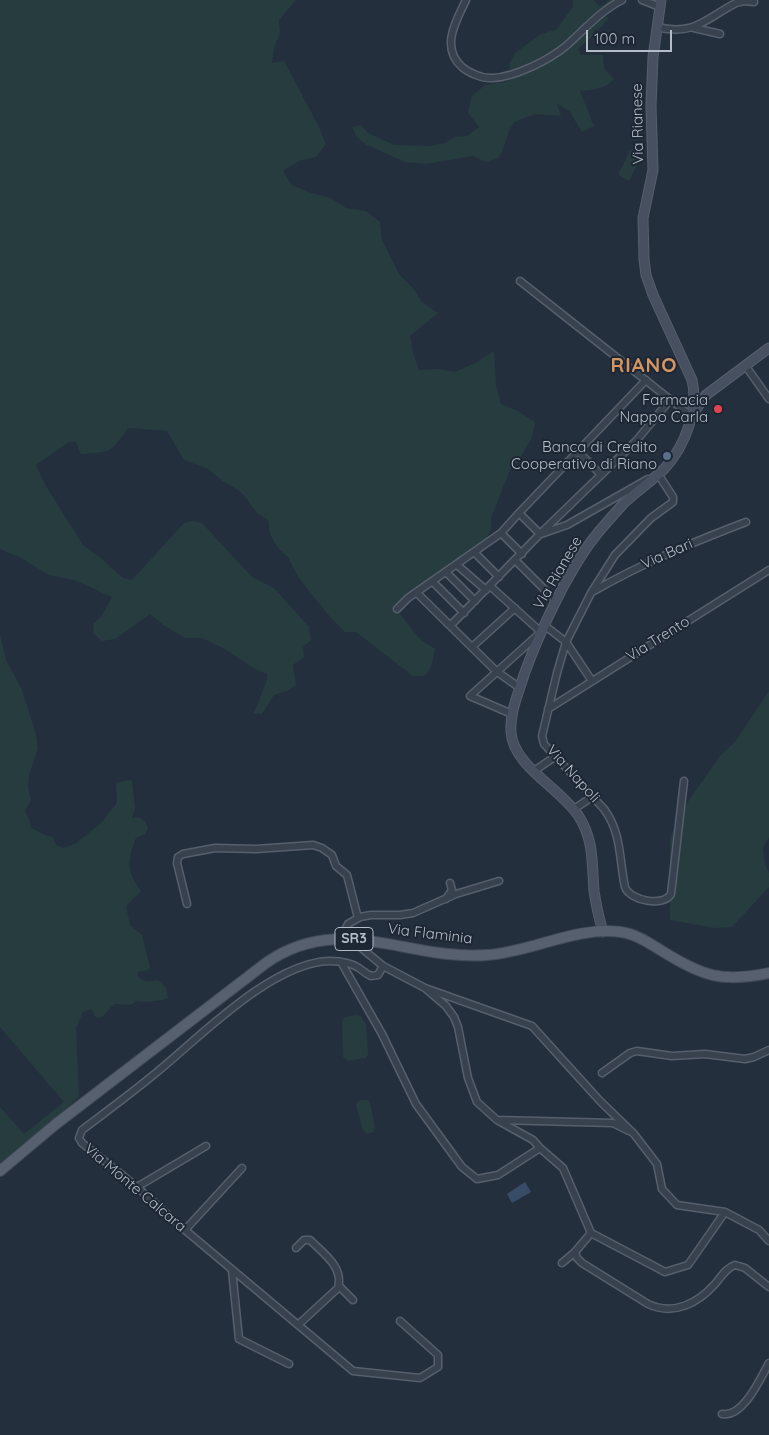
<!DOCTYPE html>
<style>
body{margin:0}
#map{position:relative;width:769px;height:1435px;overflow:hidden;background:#242f3e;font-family:Quicksand,sans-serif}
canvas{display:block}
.scale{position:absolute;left:586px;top:30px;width:86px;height:22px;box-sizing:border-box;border:2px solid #b4bcc9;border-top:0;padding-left:6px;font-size:15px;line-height:18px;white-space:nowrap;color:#b4bcc9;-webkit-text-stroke:4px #1d2633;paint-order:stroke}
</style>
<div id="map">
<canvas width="769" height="1435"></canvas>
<div class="scale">100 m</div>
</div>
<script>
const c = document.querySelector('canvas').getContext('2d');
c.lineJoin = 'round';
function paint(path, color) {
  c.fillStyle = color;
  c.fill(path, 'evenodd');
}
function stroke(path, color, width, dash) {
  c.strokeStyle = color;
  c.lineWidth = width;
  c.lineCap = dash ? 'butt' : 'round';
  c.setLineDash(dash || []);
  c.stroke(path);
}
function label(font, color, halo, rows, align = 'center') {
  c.font = font + ' Quicksand,sans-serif';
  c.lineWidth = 4;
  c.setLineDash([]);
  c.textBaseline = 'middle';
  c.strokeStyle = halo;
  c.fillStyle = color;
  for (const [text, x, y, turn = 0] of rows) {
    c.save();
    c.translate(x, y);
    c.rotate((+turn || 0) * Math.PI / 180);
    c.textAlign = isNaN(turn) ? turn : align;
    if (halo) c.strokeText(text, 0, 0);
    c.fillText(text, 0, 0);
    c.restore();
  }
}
const green = new Path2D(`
 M0 0H296L279 20 280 33 274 48 272 63 284 61 318 125 326 144 316 157 299 161 283 171 292 185 311 193 331 198 346 208 366 211 380 222 382 240 399 274 412 287 422 302 438 313 410 336 413 353 419 370 437 369 455 372 477 362 494 351 496 386 501 404 518 411 535 422 532 437 522 455 510 470 491 518V529L486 540 396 609 420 639 435 649 431 667 425 676H413L356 632H345L330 617 298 577 288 557 278 548 270 534 268 520 258 514 241 492 223 481 208 469 184 460 167 431 128 428C110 453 112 452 81 454L76 442H69L36 465 46 486 83 545 102 559 123 578 132 580 184 523 194 521 202 523 252 577 274 588 309 627 311 640 303 647 304 657 293 665 296 685 287 691 274 695 262 714 254 713 267 680V674L255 669 223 648 202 638H185L163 625 150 614 115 639 102 641 93 633 94 623 101 617 112 597 75 580 49 575 21 558 0 549Z
 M573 0H593L599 6 604 5 609 0H616L594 16 561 46 515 70 510 69 509 64 515 53 541 34 556 30 573 7Z
 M604 16 609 18 594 35 578 49 581 55H603L604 68 614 79C606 89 592 90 580 91L594 126 582 132 570 112 557 103 561 116 535 114 514 122 509 131 502 152 498 158 486 162 473 156 426 164 405 162 365 144 356 136 352 127 361 125 368 133 394 145 430 146 445 143 455 137 467 136 479 127 468 113 472 96 485 85 506 82 565 52Z
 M630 150 642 156 629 181 618 175Z
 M0 634 6 660 22 690 36 734 38 748 29 775 28 786 31 800 25 811 30 822 31 828 45 835 52 837 56 845 63 848 75 844 101 823 117 803 116 783 129 780 132 781 135 808 132 818C141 817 145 818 148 828L145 834 136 838C127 862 126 870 141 891L126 906 130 925 142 935 150 967 148 970 138 972V976C143 983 150 982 158 980L166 988 168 998 163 1000 146 1002 137 1001 131 1005 114 1004 102 1017 96 1018 91 1009 83 1012 76 1028 79 1096 65 1110 0 1163V1107L24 1134 64 1102 0 1027Z
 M769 691V837L763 848 765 865 769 873V887L732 927 714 928 670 920V838L689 800 720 756 735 742Z
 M356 1015 361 1016 366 1024 368 1054 366 1058 348 1061 343 1057 342 1022 345 1017Z
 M360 1100H368L370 1103 375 1127 373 1132 367 1134 363 1130 356 1105 357 1102Z`);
const water = new Path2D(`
 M525 1182 531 1192 512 1203 507 1194Z`);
const street = new Path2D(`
 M466 0C456 21 440 47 462 67 469 73 483 79 493 78 515 77 549 60 566 46 584 30 600 11 622 0
 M642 0 660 7
 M657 27C695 36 705 19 736 3L744 1 754 2
 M694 28 720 34
 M520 281 691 416
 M745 365 769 399
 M578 451 601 475
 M658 474 673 497V502L651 518 615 555 591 593 566 642 557 673 542 736 544 744 604 809C622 833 619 860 625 887 630 901 664 907 671 894L684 781
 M519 513 646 380
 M541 534 567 525 648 479
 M474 552 499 577
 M522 554 501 533 519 513 540 534
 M516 561 556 601
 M457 565 486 590
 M446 572 475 601
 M433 582 464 613
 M490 586 541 632 470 696 512 714
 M592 592C643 563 691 543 746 522
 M417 593 496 671 520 688
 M397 609 408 598 501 533
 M451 625 540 534 636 441 670 400
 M544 625 566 642 592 681
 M472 647 515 608
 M548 709 769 570
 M534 771 556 756
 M574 809 592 797
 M446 899 452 890 450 883
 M187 904 177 863 178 857 183 854 215 848 256 849 313 845 322 848 332 855 336 866 347 875 358 918
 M341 938 348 924 360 917 371 915H400L413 913 456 894 499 881
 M352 940 383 966 378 975 371 976C366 974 363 971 359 968 350 962 339 961 330 961 272 962 200 1037 157 1072 133 1092 107 1111 82 1130L79 1138 82 1143 137 1187 185 1230 353 1371 420 1378 438 1367V1355L400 1321
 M341 962 382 1034 416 1104 462 1167 477 1179 498 1175 540 1148
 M383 966 425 988 446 1006 454 1017 458 1027 468 1078 477 1102 497 1120 533 1140 540 1148 563 1168 591 1233 575 1252 562 1263
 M425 988 532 1026 600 1101 634 1134 657 1164 662 1189 677 1205 725 1212 759 1230 769 1241
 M602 1073 630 1053 637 1051 672 1056 705 1054 745 1059 754 1057 769 1050
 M498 1120 613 1123 629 1131
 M137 1187 206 1146
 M185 1230 242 1168
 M591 1233 665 1272 688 1265 725 1212
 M296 1248 304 1240H310C323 1253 344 1267 338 1288L298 1325
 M575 1252 577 1258 582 1263 648 1304C674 1316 698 1303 715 1284 721 1277 726 1268 735 1265L745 1268 769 1287
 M232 1270 239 1339 289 1364
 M339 1286 353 1300
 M722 1414C743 1418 760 1379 769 1363`);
const secondary = new Path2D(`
 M694 412 706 395 769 348
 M603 932C599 918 596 905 594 891 592 864 594 839 578 815 560 788 513 766 511 732 510 716 515 702 520 687 531 652 546 620 563 587 572 571 581 554 593 539 603 526 614 514 625 502 638 490 653 480 665 468 685 446 699 409 692 380L653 295 646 275 644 259 643 218 653 170 651 106 653 57 661 0`);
const primary = new Path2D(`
 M0 1171 56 1124 266 963C340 911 408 961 487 955 532 952 575 926 621 932 636 934 649 943 662 951 702 976 722 983 769 973`);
const markers = [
 [718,409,5,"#e0444e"],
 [667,456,5,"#5c6f8a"]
];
const shields = [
 [354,939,38]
];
const shieldNames = [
 ["SR3",354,939]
];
const streetNames = [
 ["Via Rianese",638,124,-91],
 ["Via Bari",667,554,-24],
 ["Via Rianese",558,573,-60],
 ["Via Trento",658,639,-32],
 ["Via Napoli",573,774,48],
 ["Via Flaminia",430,934,7],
 ["Via Monte Calcara",135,1188,40]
];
const poiNames = [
 ["Farmacia",708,400],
 ["Nappo Carla",708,417],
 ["Banca di Credito",657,447],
 ["Cooperativo di Riano",657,464]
];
const districtNames = [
 ["RIANO",644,366]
];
paint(green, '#263c3f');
paint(water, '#394c67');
stroke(street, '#565f6c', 9);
stroke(secondary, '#565f6c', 11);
stroke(primary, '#414a57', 12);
stroke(street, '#38414e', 6);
stroke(secondary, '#465061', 9);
stroke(primary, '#56606e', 10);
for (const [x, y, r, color] of markers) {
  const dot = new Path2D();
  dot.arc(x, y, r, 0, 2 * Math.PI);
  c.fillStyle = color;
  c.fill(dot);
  stroke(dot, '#1d2633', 2);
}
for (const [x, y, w] of shields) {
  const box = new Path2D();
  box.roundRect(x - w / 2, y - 11.5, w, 23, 4);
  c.fillStyle = '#1d2633';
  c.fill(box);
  stroke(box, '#b4bcc9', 1);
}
label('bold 14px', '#b4bcc9', null, shieldNames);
label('15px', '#b4bcc9', '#1d2633', streetNames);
label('15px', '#b4bcc9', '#1d2633', poiNames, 'right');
c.letterSpacing = '1px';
label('bold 20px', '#d59563', '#1d2633', districtNames);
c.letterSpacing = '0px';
</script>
